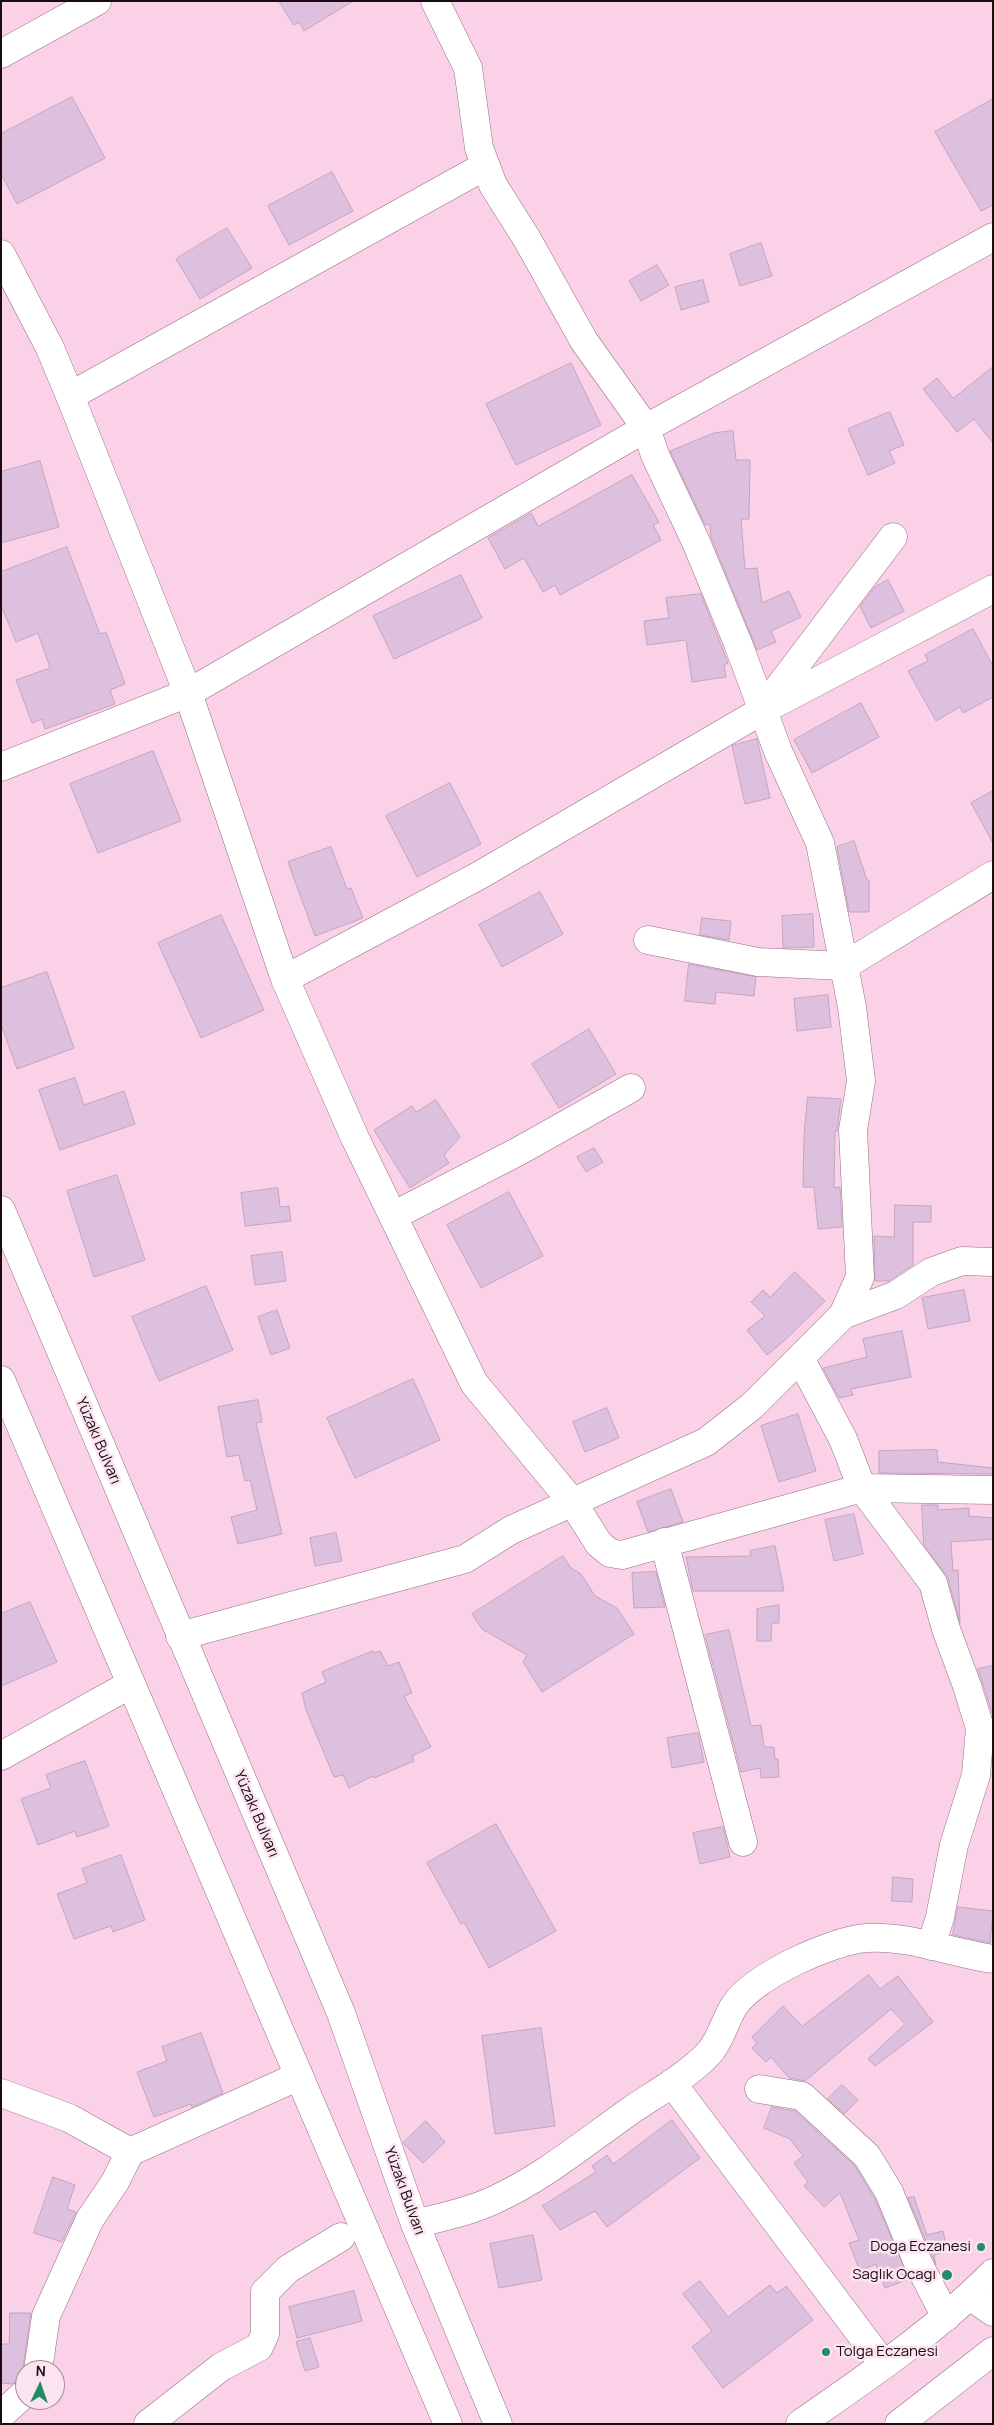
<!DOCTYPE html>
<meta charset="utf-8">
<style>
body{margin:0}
#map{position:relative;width:994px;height:2425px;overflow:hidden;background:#fad1e6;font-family:Manrope,sans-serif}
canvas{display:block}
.frame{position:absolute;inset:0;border:2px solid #190c13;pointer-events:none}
.north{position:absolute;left:15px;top:2360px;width:50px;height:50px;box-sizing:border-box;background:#fce3f0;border:1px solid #a18d98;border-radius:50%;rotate:3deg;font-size:14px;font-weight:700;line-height:20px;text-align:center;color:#190c13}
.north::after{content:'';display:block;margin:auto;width:18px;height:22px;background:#238b67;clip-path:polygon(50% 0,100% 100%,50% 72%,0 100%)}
</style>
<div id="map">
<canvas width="994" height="2425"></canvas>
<div class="frame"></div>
<div class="north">N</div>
</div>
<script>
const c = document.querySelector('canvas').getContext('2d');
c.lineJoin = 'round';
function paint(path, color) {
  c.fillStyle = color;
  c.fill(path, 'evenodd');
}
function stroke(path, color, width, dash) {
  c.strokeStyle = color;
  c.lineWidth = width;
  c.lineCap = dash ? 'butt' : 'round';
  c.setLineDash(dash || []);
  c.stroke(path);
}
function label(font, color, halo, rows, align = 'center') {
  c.font = font + ' Manrope,sans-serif';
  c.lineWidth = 5;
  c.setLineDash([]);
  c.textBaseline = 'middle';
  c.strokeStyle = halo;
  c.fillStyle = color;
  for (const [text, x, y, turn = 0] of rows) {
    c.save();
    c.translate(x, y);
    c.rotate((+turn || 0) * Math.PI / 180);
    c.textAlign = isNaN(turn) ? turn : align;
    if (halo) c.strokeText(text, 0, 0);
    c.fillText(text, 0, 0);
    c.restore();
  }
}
const building = new Path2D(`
 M279 1H353L304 31 299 22 294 25Z
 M72 97 105 158 17 204 1 174V134Z
 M993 99V205L981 211 935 132Z
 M332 172 353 211 289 245 268 206Z
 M227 228 252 268 200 299 176 259Z
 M761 243 772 276 740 286 730 254Z
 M657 265 669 285 641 301 629 281Z
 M703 280 709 302 681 310 675 287Z
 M571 363 601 425 516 465 486 404Z
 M993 367V443L974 419 957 432 923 389 937 378 953 398Z
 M890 412 904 445 889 451 895 463 868 475 848 429Z
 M733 431 736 460H750L749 519H741L745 569 757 568 762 603 789 591 801 617 771 631 776 642 757 650 711 537 710 524 705 525 670 451 714 433Z
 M40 461 59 527 1 543V472Z
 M632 475 659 522 653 525 661 540 560 595 555 585 543 592 524 558 505 569 488 538 531 513 538 526Z
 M67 547 100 634 106 632 125 684 110 690 115 704 45 729 42 719 32 723 16 680 50 668 38 633 16 642 1 605V572Z
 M461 575 482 618 394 659 373 616Z
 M888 580 904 611 871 628 860 606 875 587Z
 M701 594 728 663 724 665 726 677 692 682 686 640 647 645 644 621 669 618 666 598Z
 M973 629 993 666V697L963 713 960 707 936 721 908 671 928 661 925 655Z
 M861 703 879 737 812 773 794 740Z
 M757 739 770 798 745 804 732 746Z
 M153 751 181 821 98 853 70 784Z
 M450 783 481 844 417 877 386 816Z
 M993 791V843L971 803Z
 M854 841 867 880H869V912H849L837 847Z
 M331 847 347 889 351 888 363 918 315 936 288 862Z
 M540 892 563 934 502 967 479 925Z
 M813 914 814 947 783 948 782 916Z
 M221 915 264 1010 201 1038 158 943Z
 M702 918 731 921 729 940 700 935Z
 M689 964 756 977 754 996 716 992 715 1004 685 1001Z
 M47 972 74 1048 17 1069 1 1024V988Z
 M828 995 831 1027 797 1031 794 999Z
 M589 1029 616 1074 559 1108 532 1064Z
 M75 1078 84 1105 124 1091 135 1124 60 1150 39 1090Z
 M808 1097 841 1099 837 1131H835L834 1188 840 1187 842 1227 818 1229 814 1187H803L804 1135Z
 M436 1100 460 1137 444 1155 449 1163 410 1188 374 1130 412 1106 416 1112Z
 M594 1148 603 1162 586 1172 577 1157Z
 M117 1175 145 1260 94 1277 67 1191Z
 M278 1188 280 1207 289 1206 291 1221 245 1226 241 1193Z
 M509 1192 543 1256 481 1288 447 1225Z
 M895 1205 931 1206V1222H913V1265L889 1281H875L874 1236 894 1237Z
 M282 1252 286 1281 255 1285 251 1256Z
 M795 1272 825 1301 785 1340 767 1355 747 1330 765 1316 751 1302 763 1290 770 1297Z
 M206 1286 233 1350 159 1381 132 1317Z
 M964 1290 970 1321 928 1329 922 1298Z
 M277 1310 290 1348 271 1355 258 1317Z
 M902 1331 911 1377 851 1389 853 1395 839 1398 823 1368 867 1357 863 1339Z
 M413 1379 440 1440 355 1478 327 1418Z
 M258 1400 262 1422 256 1423 282 1534 238 1544 231 1517 257 1510 250 1480 245 1481 239 1455 227 1457 218 1407Z
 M607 1408 619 1438 585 1452 573 1422Z
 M798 1414 816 1471 779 1482 761 1426Z
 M937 1450 938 1462 993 1468V1474L879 1473V1451Z
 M671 1489 683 1522 648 1532 637 1502Z
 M922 1505H938V1510L969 1508V1516L993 1518V1539L951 1542 953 1571 958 1570 960 1623 948 1578 924 1545Z
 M854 1514 863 1554 834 1561 825 1520Z
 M336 1533 342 1561 315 1566 310 1538Z
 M775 1546 784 1591H693L686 1557 751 1556 750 1551Z
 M563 1556 571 1568 581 1574 595 1596 617 1608 634 1634 542 1692 523 1662 527 1655 482 1629 472 1614Z
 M656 1572 665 1607 634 1608 632 1573Z
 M30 1602 57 1662 1 1686V1614Z
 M779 1605V1623H772L771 1641H757V1609Z
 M729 1630 751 1726 761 1725 764 1747H774L775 1759H778L779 1777 761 1778 760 1768 741 1772 705 1635Z
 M373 1651 374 1653 380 1651 388 1666 399 1662 412 1693 404 1696 431 1747 412 1756 414 1761 374 1778 373 1776 349 1788 343 1775 334 1777 306 1710 302 1693 326 1682 322 1672Z
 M993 1666V1716L978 1669Z
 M698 1733 704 1762 672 1768 667 1738Z
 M85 1761 109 1826 77 1837 75 1831 38 1845 21 1799 51 1788 46 1775Z
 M496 1824 556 1931 489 1968 464 1922 461 1924 427 1863Z
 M723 1827 730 1857 700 1864 693 1833Z
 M121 1855 145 1920 113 1932 111 1926 74 1939 57 1894 87 1883 82 1869Z
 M893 1877 913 1879 912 1902 892 1901Z
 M958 1907 993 1911 990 1943 953 1935Z
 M869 1975 880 1989 898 1976 933 2022 875 2066 868 2059 905 2024 891 2009 805 2081 789 2078 771 2057 766 2062 752 2048 757 2043 752 2037 783 2006 802 2026Z
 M541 2028 555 2126 495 2134 482 2036Z
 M201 2033 223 2093 192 2107 191 2104 154 2117 137 2072 167 2061 162 2047Z
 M842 2085 858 2100 844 2114 828 2099Z
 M772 2107 795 2111 855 2166 875 2199 909 2279 885 2288 876 2264 860 2271 849 2243 859 2240 840 2193 824 2207 804 2186 808 2182 794 2163 803 2156 790 2139 764 2128Z
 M672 2120 700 2158 607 2227 595 2211 560 2230 542 2206 596 2172 592 2166 607 2155 613 2164Z
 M426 2121 445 2142 423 2163 403 2143Z
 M53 2177 75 2185 67 2209 76 2212 62 2242 34 2233Z
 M914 2197 927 2235 943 2231 948 2251 934 2255 936 2265 908 2198Z
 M533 2235 542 2280 499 2288 490 2244Z
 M700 2281 728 2317 770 2285 777 2293 786 2286 813 2320 723 2388 692 2347 712 2331 683 2294Z
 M354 2291 362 2321 297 2338 289 2307Z
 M10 2313H31L23 2368 25 2378 12 2384 1 2383V2344H9Z
 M310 2338 319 2367 305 2371 296 2342Z`);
const minor = new Path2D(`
 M1 54 97 1
 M1 254 50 348 70 396 188 693 285 979 355 1138 474 1383 573 1503 599 1544 610 1553 622 1555 862 1488 993 1490
 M70 396 485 166
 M767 703 893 537
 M1 767 188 693 646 428 993 237
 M648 940 758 962 844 966 993 875
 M285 979 480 875 763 710 993 589
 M393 1216 519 1151 631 1088
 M843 1315 896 1295 931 1272 962 1261 993 1262
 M800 1358 843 1439 862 1488 933 1583 946 1629 967 1686 980 1728 976 1775 954 1845 940 1917 931 1946
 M664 1542 743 1842
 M180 1636 465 1559 511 1530 706 1442 752 1406 843 1315 860 1277 853 1130 861 1081 852 1007 820 843 778 751 737 641 696 542 655 455 646 428 584 341 527 239 493 185 479 148 468 68 435 1
 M1 1756 131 1684
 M672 2083 884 2365
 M759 2089 802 2096 867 2156 889 2192 918 2263 946 2317
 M1 2093 69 2118 130 2152
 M415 2224C441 2217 469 2212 494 2200 543 2178 587 2141 630 2111 655 2094 690 2074 709 2053 721 2040 725 2020 734 2006 754 1976 830 1941 866 1938 909 1935 951 1953 993 1959
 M970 2296 993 2312
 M38 2370 46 2316 90 2219 115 2182 130 2152 299 2076
 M1 2415 25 2393
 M148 2424 221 2367 259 2347 265 2334V2292L288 2269 341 2237`);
const major = new Path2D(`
 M1 1210 341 2013 415 2224 498 2424
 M1 1380 448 2424
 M800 2424C867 2377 935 2332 993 2273
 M899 2424 993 2351`);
const markers = [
 [981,2247,5,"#238b67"],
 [947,2275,6,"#238b67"],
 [826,2352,5,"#238b67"]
];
const streetNames = [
 ["Yüzakı Bulvarı",98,1441,67],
 ["Yüzakı Bulvarı",256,1814,67],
 ["Yüzakı Bulvarı",404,2191,70]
];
const poiNames = [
 ["Doga Eczanesi",971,2247],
 ["Saglık Ocagı",936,2275],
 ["Tolga Eczanesi",836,2352,"left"]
];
paint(building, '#ddbfde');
stroke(building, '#c2a5c3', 1);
stroke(minor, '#946f83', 29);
stroke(major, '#946f83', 29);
stroke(minor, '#fff', 28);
stroke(major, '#fff', 28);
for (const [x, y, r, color] of markers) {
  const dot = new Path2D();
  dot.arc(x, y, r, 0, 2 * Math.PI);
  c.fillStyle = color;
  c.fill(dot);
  stroke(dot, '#fce3f0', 2);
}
label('15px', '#190c13', '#fce3f0', streetNames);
label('15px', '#190c13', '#fce3f0', poiNames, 'right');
</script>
